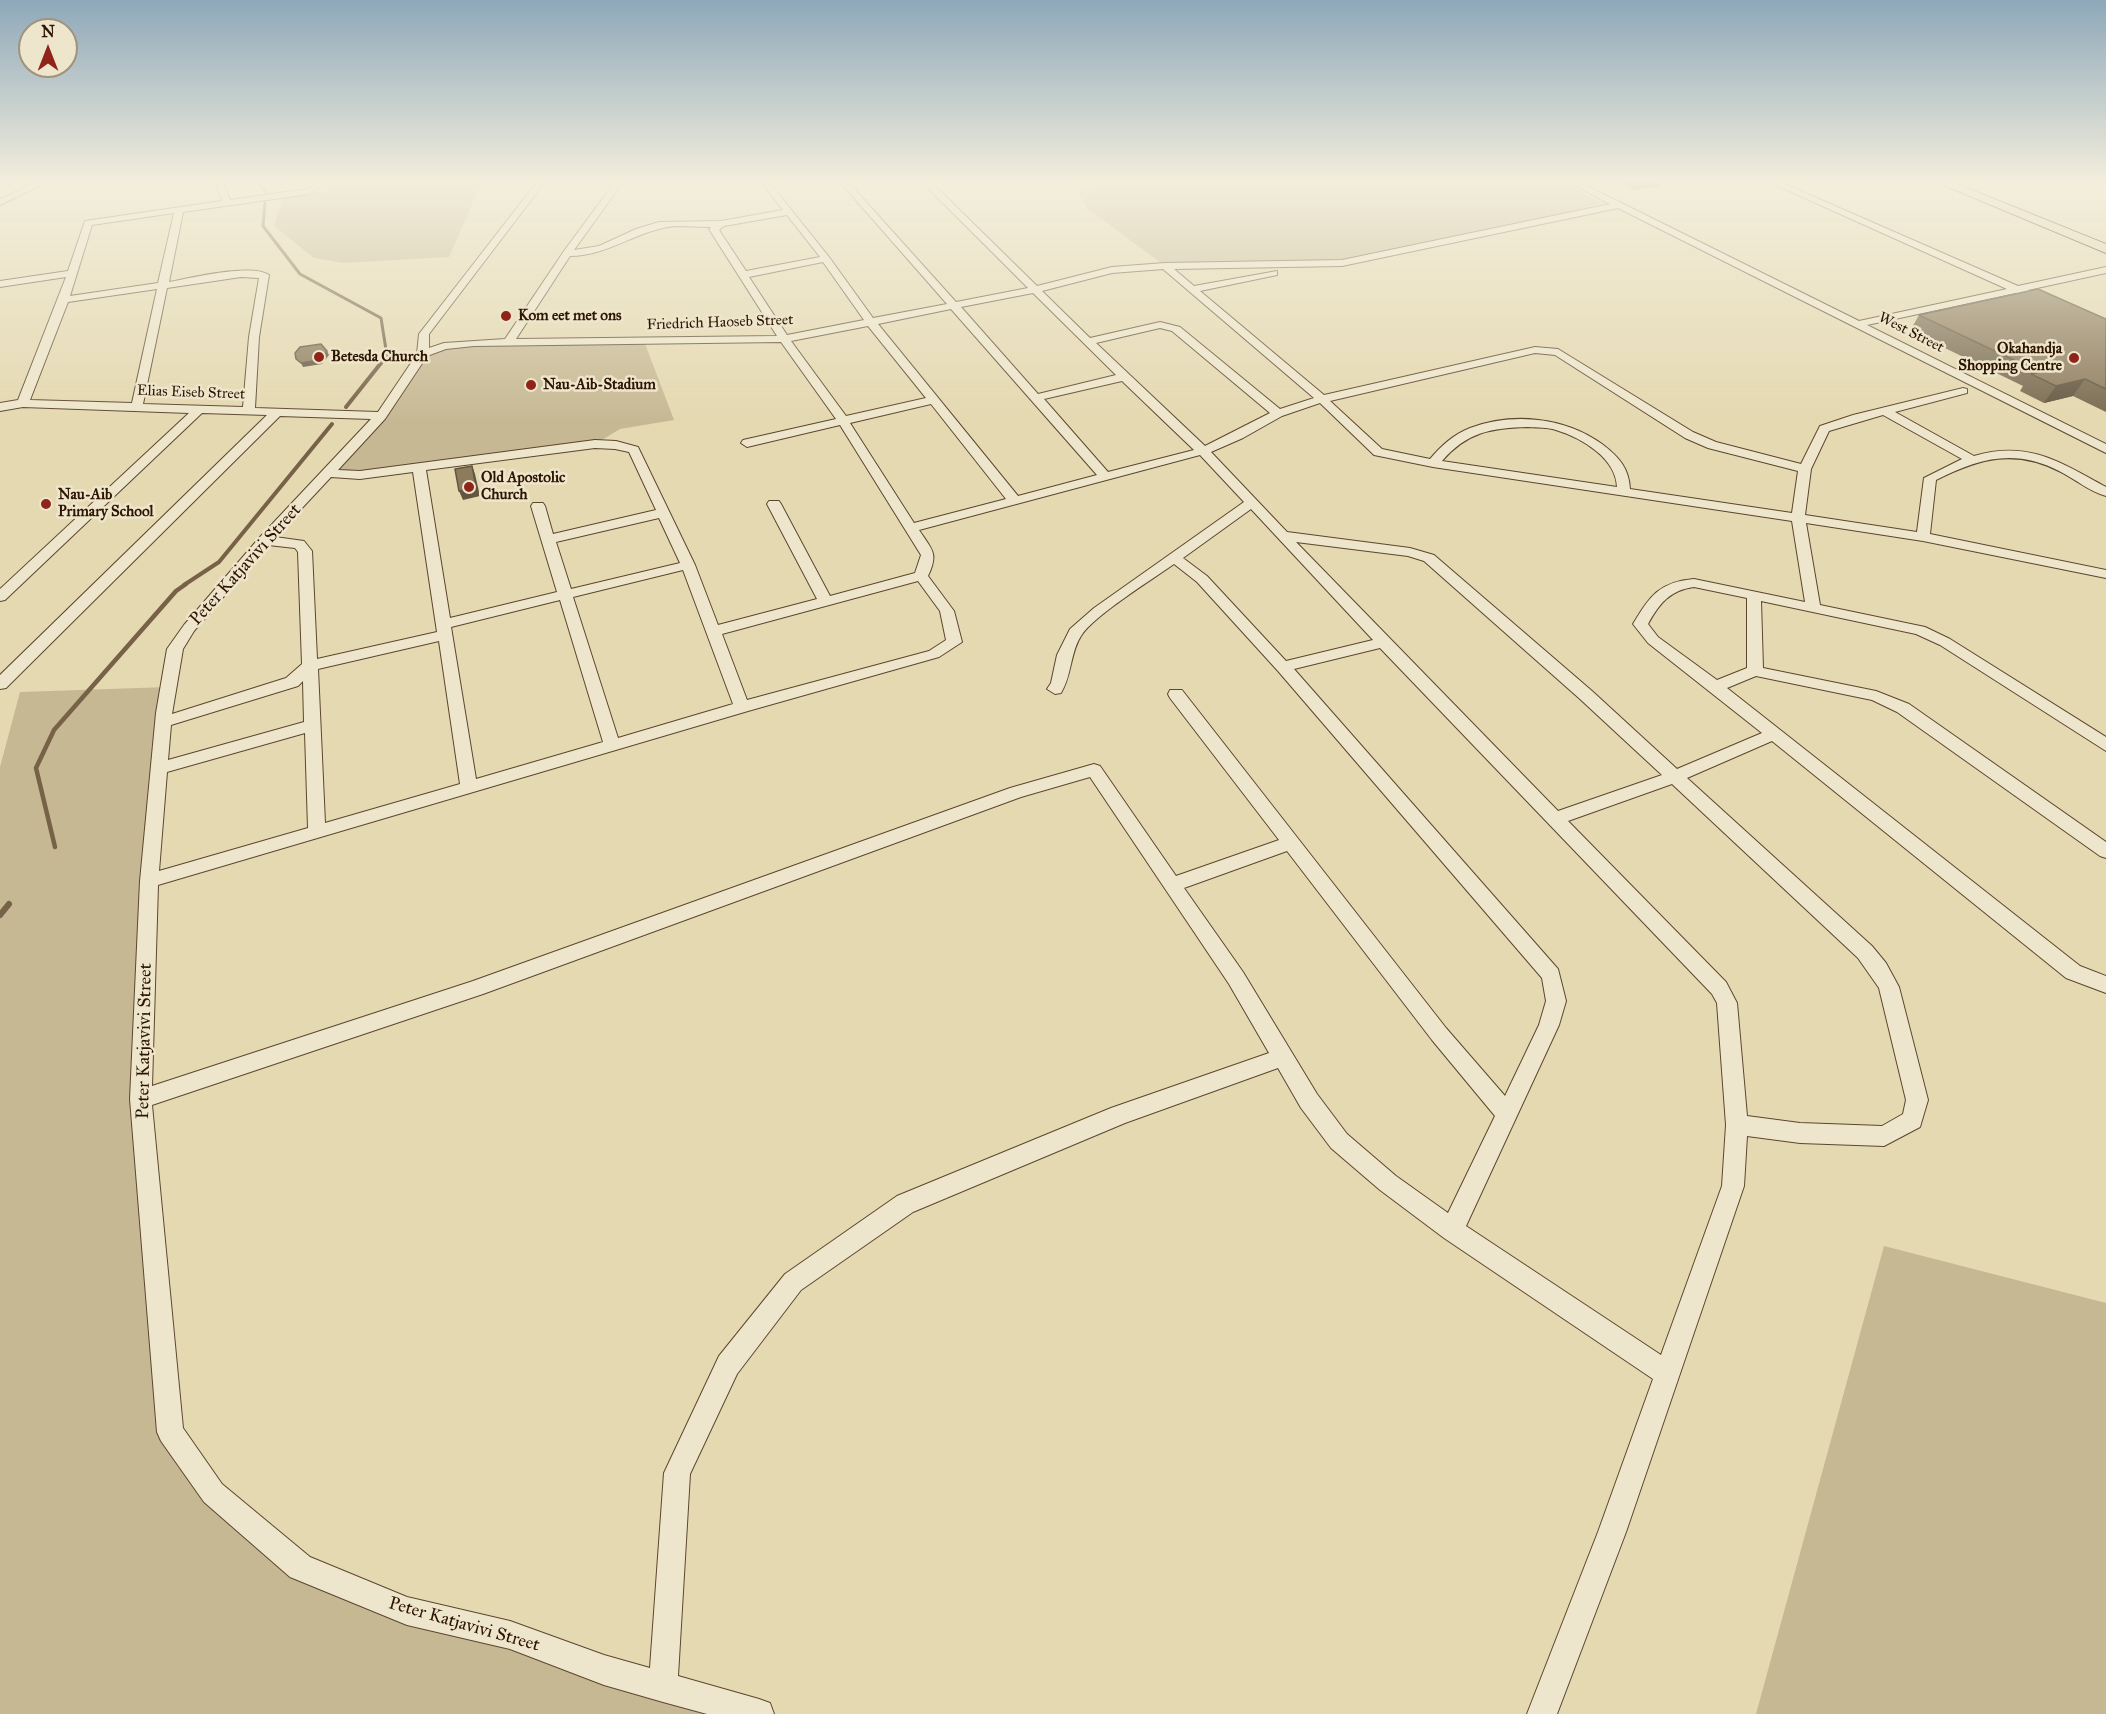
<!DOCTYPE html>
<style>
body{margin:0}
#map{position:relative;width:2106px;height:1714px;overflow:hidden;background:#e5d9b1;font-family:"IM FELL Great Primer",serif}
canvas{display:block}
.north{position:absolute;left:18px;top:18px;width:60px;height:60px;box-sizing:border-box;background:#eee6cc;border:2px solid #a1927b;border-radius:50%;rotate:0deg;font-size:16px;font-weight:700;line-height:24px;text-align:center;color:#2e1502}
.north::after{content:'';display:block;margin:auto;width:21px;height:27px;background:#8f2418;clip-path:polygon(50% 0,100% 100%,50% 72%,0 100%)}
</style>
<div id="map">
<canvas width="2106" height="1714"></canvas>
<div class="north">N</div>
</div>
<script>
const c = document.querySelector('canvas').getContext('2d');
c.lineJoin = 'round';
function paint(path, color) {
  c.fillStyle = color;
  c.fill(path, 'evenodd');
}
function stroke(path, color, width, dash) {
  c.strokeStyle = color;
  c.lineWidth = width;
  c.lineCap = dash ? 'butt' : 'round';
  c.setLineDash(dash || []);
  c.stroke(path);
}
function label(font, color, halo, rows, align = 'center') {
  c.font = font + ' "IM FELL Great Primer",serif';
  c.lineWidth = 5;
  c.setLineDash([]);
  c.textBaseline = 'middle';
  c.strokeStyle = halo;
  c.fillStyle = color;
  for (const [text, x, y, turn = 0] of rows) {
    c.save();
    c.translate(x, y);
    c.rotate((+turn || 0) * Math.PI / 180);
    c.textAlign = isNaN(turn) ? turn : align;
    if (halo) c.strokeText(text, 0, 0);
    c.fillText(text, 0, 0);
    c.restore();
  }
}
const green = new Path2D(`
 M336 182H482L449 257 343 263 314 258 274 226 283 197 322 191Z
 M1124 182H1562L1603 203 1476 236 1342 263 1165 266 1087 208 1077 190Z
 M644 341 674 420 620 429 595 444 419 468 330 473 381 416 423 354 444 346Z
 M168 687 141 1099 170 1432 300 1567 759 1714H0V767L20 692Z
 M1884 1246 2106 1303V1714H1756Z`);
const streamFar3 = new Path2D(`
 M258 182 266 192
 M265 203 263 226 300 274 381 318 387 356 384 359`);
const streamFar2 = new Path2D(`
 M346 407 385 358
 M184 585 219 562 332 424`);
const streamFar1 = new Path2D(`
 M55 847 36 768 54 730 176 591 186 584`);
const stream = new Path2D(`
 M0 915 9 904`);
const minor = new Path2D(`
 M37 182H47L0 205V199Z
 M215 182H223L230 200 307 189 320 182H330L309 194 183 212 169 282C190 278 253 263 269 275L259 337 255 408 378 412 417 354 419 334 537 182H545L429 334V348L444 343 505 339 564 251 615 182H623L574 250 599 246 636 229 659 222 721 221 783 210 761 182H769L829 257 873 318 947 304 840 182H848L956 302 1028 288 922 182H931L1037 286 1112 267 1165 263 1342 260 1610 204 1569 182H1579L1859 321 2007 289 1769 182H1780L2018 286 2106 267V273L2028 290 2050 300 2051 302 2046 305 2016 293 1867 325 2106 444V453L1618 208 1342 266 1174 269 1194 286 1277 271V275L1200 291 1324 395 1535 347 1558 349 1693 432 1716 442 1801 464 1820 426 1853 415 1963 388 1967 389V393L1895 412 1974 456C2028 440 2060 462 2106 487V496C2090 492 2075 479 2061 472 2015 448 1980 458 1936 480L1930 534 2106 570V578L1923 541 1806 523 1820 605 1925 627 1950 639 2106 737V751L1940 645 1916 634 1761 601 1763 668 1876 691 1909 704 2106 842V858L2100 856 1897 712 1872 700 1756 676 1727 688 2080 966 2106 976V993L2066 978 1772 741 1687 778 1872 946 1886 963 1899 987 1928 1100 1920 1127 1884 1146 1800 1143 1747 1136 1744 1186 1626 1532 1557 1714H1527L1598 1532 1653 1379 1444 1238 1380 1190 1331 1148 1301 1108 1278 1068 1125 1123 913 1212 801 1290 737 1374 690 1474 678 1676 759 1699 770 1703 774 1714H707L663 1702 604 1685 510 1649 407 1625 290 1577 204 1502 161 1441 157 1432 130 1099 140 881 156 713 167 649 184 625 260 537 371 419 280 416 6 688 0 689V675L267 415 202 413 5 600 0 601V589L189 413 23 407 0 411V403L18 400 66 277 0 287V281L68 271 85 221 222 201ZM174 213 158 283 70 296 92 225ZM787 215 820 257 746 271 719 230 724 226ZM676 226 711 227 709 229 777 336 516 339 570 256C609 256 638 229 676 226ZM823 262 864 320 787 335 749 277ZM1163 269 1314 398 1280 409 1180 327 1160 322 1090 338 1042 291 1112 273ZM241 277 259 278 249 337 243 407 143 404 167 288ZM157 289 132 403 30 400 68 302ZM1033 293 1116 375 1038 394 961 307ZM951 309 1097 475 1018 496 878 324ZM868 326 926 398 846 416 791 341ZM1160 328 1172 331 1270 413 1205 446 1096 343ZM781 342 836 419 743 440 741 443 747 447 840 425 921 555 915 573 830 596 781 504 779 501H769L767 504 817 599 718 625 695 565 638 447 616 441 595 440 360 471 338 470 385 419 427 356 446 349 474 346ZM1535 353 1555 355 1685 438 1708 448 1798 471 1792 513 1630 489C1629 468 1619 457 1602 444 1565 417 1513 412 1470 428 1453 435 1442 445 1430 459L1382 449 1330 401ZM1122 381 1194 450 1108 472 1044 399ZM1320 403 1374 455 1433 467 1792 521 1805 602 1694 579C1659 582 1650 596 1633 624L1648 643 1762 733 1677 769 1592 691 1434 555 1410 548 1287 532 1211 452 1243 438 1282 416ZM931 404 1006 499 914 523 850 423ZM1883 415 1962 459 1924 478 1917 532 1805 515 1811 469 1829 431ZM1528 427C1537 428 1547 427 1556 430 1582 438 1616 458 1617 487L1442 461C1467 432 1491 428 1528 427ZM595 448 615 449 629 452 656 510 553 534 545 506 543 503H533L531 506 557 592 450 618 426 470ZM1200 455 1244 502 1094 608 1070 629 1057 655 1051 683 1047 689 1055 694 1061 693C1072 675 1070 653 1081 636 1093 616 1153 579 1174 564L1197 582 1278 671 1542 978 1546 1001 1539 1025 1505 1096 1446 1028 1182 690H1170L1168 694 1170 698 1279 840 1176 876 1100 766 1094 764 1010 788 473 981 152 1086 158 885 748 711 939 657 962 642 954 611 928 576C939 553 932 550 919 530ZM413 472 437 632 317 659 312 551 304 541 275 537 331 477 360 479ZM1251 509 1373 640 1286 661 1207 576 1183 558ZM659 518 680 563 571 589 556 542ZM1296 542 1408 556 1424 561 1580 699 1662 775 1558 811ZM268 545 295 548 298 552 302 664 286 678 172 714 183 649 194 631ZM683 570 733 704 618 738 573 597ZM918 581 940 611 946 640 929 651 747 700 722 634ZM1694 587 1747 598V668L1717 680 1658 637 1648 624C1659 604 1670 590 1694 587ZM560 600 603 742 476 779 451 627ZM439 641 460 784 325 823 318 669ZM1380 648 1712 994 1717 1003 1726 1125 1722 1186 1661 1355 1466 1226 1559 1025 1566 1001 1558 969 1294 669ZM303 681 304 722 168 760 171 725 298 686ZM305 733 308 828 159 871 167 772ZM1090 777 1229 984 1269 1053 1111 1108 897 1196 785 1274 719 1356 664 1473 650 1668 604 1655 510 1621 407 1597 310 1557 222 1484 183 1428 152 1105 483 994 1021 797ZM1672 784 1858 958 1879 988 1906 1100 1903 1114 1882 1126 1800 1123 1747 1116 1737 1003 1726 982 1568 821ZM1287 851 1432 1040 1495 1116 1448 1213 1396 1176 1347 1134 1317 1094 1243 972 1184 888Z`);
const highway = new Path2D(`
 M1936 182H1952L2106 244V253Z`);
const wall = new Path2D(`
 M1620 182H1661L1659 186 1635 190Z
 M1919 315 2106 319V412L2073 396 2044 403 2020 391 2023 386 1910 331Z`);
const shadedWall = new Path2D(`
 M1638 182H1661L1659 186 1635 190Z
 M327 351 329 355 322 364 303 367 301 363Z
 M2085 379 2073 396 2044 403 2056 386Z
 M472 466 475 474 480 496 463 500 459 491Z`);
const building = new Path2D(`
 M2038 289 2106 319V389L2085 379 2056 386 2031 374 2039 372 1919 315Z
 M321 344 327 351 320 360 301 363 296 359 295 353 300 347Z
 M472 466 476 487 459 491 455 469Z`);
const markers = [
 [506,316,6,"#8f2418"],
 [319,357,6,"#8f2418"],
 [2074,358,6,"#8f2418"],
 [531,385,6,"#8f2418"],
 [469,487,6,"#8f2418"],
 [46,504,6,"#8f2418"]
];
const farPoinames = [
 ["Kom eet met ons",518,316],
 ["Okahandja",2062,349,"right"],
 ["Shopping Centre",2062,366,"right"],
 ["Betesda Church",331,357],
 ["Nau-Aib-Stadium",543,385],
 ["Old Apostolic",481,478],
 ["Church",481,495],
 ["Nau-Aib",58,495],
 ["Primary School",58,512]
];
const farStreetnames = [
 ["Friedrich Haoseb Street",720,323,-2],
 ["West Street",1911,333,27],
 ["Elias Eiseb Street",191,393,2]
];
const streetNames = [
 ["Peter Katjavivi Street",246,565,-48],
 ["Peter Katjavivi Street",145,1041,-89],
 ["Peter Katjavivi Street",464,1625,16]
];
paint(green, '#c6b893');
stroke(streamFar3, '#776248', 3);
stroke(streamFar2, '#776248', 4);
stroke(streamFar1, '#776248', 4.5);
stroke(stream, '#776248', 6);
stroke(minor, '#5c462e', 2);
stroke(highway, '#2e1502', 2);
paint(minor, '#eee6cc');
paint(highway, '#e5d9b1');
paint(wall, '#796a50');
paint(shadedWall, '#635641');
paint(building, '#8d7b5d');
stroke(building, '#635641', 1.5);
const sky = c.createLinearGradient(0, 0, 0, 422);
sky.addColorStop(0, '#8ea8ba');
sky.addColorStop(0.43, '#f3eedc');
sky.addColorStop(1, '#f3eedc00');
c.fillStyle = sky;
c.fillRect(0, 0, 2106, 422);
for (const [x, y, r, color] of markers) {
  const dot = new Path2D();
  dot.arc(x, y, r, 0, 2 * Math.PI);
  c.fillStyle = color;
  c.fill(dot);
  stroke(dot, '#eee6cc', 2);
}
label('bold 15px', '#2e1502', '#eee6cc', farPoinames, 'left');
label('15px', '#2e1502', '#eee6cc', farStreetnames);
label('18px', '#2e1502', '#eee6cc', streetNames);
</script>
